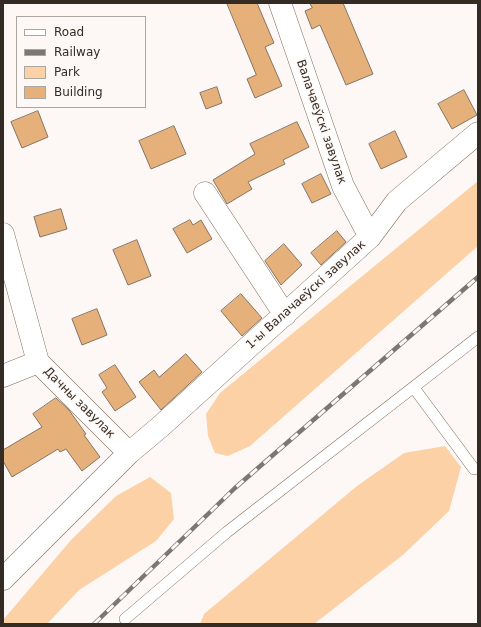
<!DOCTYPE html>
<meta charset="utf-8">
<style>
body{margin:0}
#map{position:relative;width:481px;height:627px;overflow:hidden;background:#fdf8f5;font-family:"DejaVu Sans",sans-serif}
canvas{display:block}
.frame{position:absolute;inset:0;border:4px solid #332b24;pointer-events:none}
.legend{position:absolute;left:16px;top:16px;width:130px;height:92px;box-sizing:border-box;background:#fdf8f5;border:1px solid #aca6a1;margin:0;padding:5px 7px;list-style:none;font-size:12px;color:#332b24}
.legend li{display:flex;align-items:center;gap:8px;height:20px}
.legend b{width:20px;border:1px solid #aca6a1}
</style>
<div id="map">
<canvas width="481" height="627"></canvas>
<div class="frame"></div>
<ul class="legend">
<li><b style="height:5px;background:#fff"></b>Road</li>
<li><b style="height:5px;background:#7e7771"></b>Railway</li>
<li><b style="height:11px;background:#fcd1a6"></b>Park</li>
<li><b style="height:11px;background:#e6b07a"></b>Building</li>
</ul>
</div>
<script>
const c = document.querySelector('canvas').getContext('2d');
c.lineJoin = 'round';
function paint(path, color) {
  c.fillStyle = color;
  c.fill(path, 'evenodd');
}
function stroke(path, color, width, dash) {
  c.strokeStyle = color;
  c.lineWidth = width;
  c.lineCap = dash ? 'butt' : 'round';
  c.setLineDash(dash || []);
  c.stroke(path);
}
function label(font, color, halo, rows, align = 'center') {
  c.font = font + ' "DejaVu Sans",sans-serif';
  c.lineWidth = 3;
  c.setLineDash([]);
  c.textBaseline = 'middle';
  c.strokeStyle = halo;
  c.fillStyle = color;
  for (const [text, x, y, turn = 0] of rows) {
    c.save();
    c.translate(x, y);
    c.rotate((+turn || 0) * Math.PI / 180);
    c.textAlign = isNaN(turn) ? turn : align;
    if (halo) c.strokeText(text, 0, 0);
    c.fillText(text, 0, 0);
    c.restore();
  }
}
const green = new Path2D(`
 M478 181V246L250 446 228 456 215 453 208 436 206 414 220 393Z
 M445 446 461 467 449 511 404 554 314 624H200L204 614 357 486 404 453Z
 M150 477 171 493 174 519 156 541 79 590 47 624H3V620L71 540 116 496Z`);
const building = new Path2D(`
 M227 3H257L274 43 265 47 282 86 255 98 247 79 256 75Z
 M310 3H343L373 74 346 85 320 25 312 29 305 11 312 8Z
 M217 87 222 103 206 109 200 93Z
 M464 90 477 115 452 129 438 104Z
 M38 111 48 137 22 148 11 122Z
 M297 122 309 147 283 160 285 164 248 182 252 189 227 204 213 180 255 154 250 144Z
 M174 126 186 154 151 169 139 141Z
 M395 131 407 157 381 169 369 144Z
 M321 174 331 194 312 203 302 184Z
 M61 209 67 229 40 237 34 217Z
 M190 220 193 225 201 220 212 239 187 253 173 229Z
 M337 231 346 242 321 265 311 253Z
 M137 240 151 276 128 285 113 250Z
 M284 244 302 265 281 285 265 261Z
 M241 294 262 318 242 336 221 311Z
 M97 309 107 335 82 345 72 319Z
 M186 354 202 372 161 410 139 382 154 370 159 377Z
 M115 365 136 397 115 411 102 392 107 388 99 375Z
 M56 398 69 410 86 434 84 435 100 457 82 471 66 449 60 452 58 449 12 477 3 461V450L42 427 33 414Z`);
const lane = new Path2D(`
 M414 388 474 469
 M125 619 227 532 478 337`);
const street = new Path2D(`
 M280 3 343 186 370 237
 M205 193 285 315
 M3 234 38 362 129 453
 M3 376 38 362
 M3 579 129 453 160 427 370 237 397 201 478 133`);
const rail = new Path2D(`
 M94 624 235 488 478 277`);
const streetNames = [
 ["Валачаеўскі завулак",321,122,71],
 ["1-ы Валачаеўскі завулак",306,295,-42],
 ["Дачны завулак",79,403,45]
];
paint(green, '#fcd1a6');
paint(building, '#e6b07a');
stroke(building, '#867462', 1);
stroke(lane, '#816f5d', 12);
stroke(street, '#816f5d', 23);
stroke(lane, '#fff', 11);
stroke(street, '#fff', 22);
stroke(rail, '#7e7771', 4.5);
stroke(rail, '#fdf8f5', 3, [9]);
label('12px', '#332b24', '#fdf8f5', streetNames);
</script>
